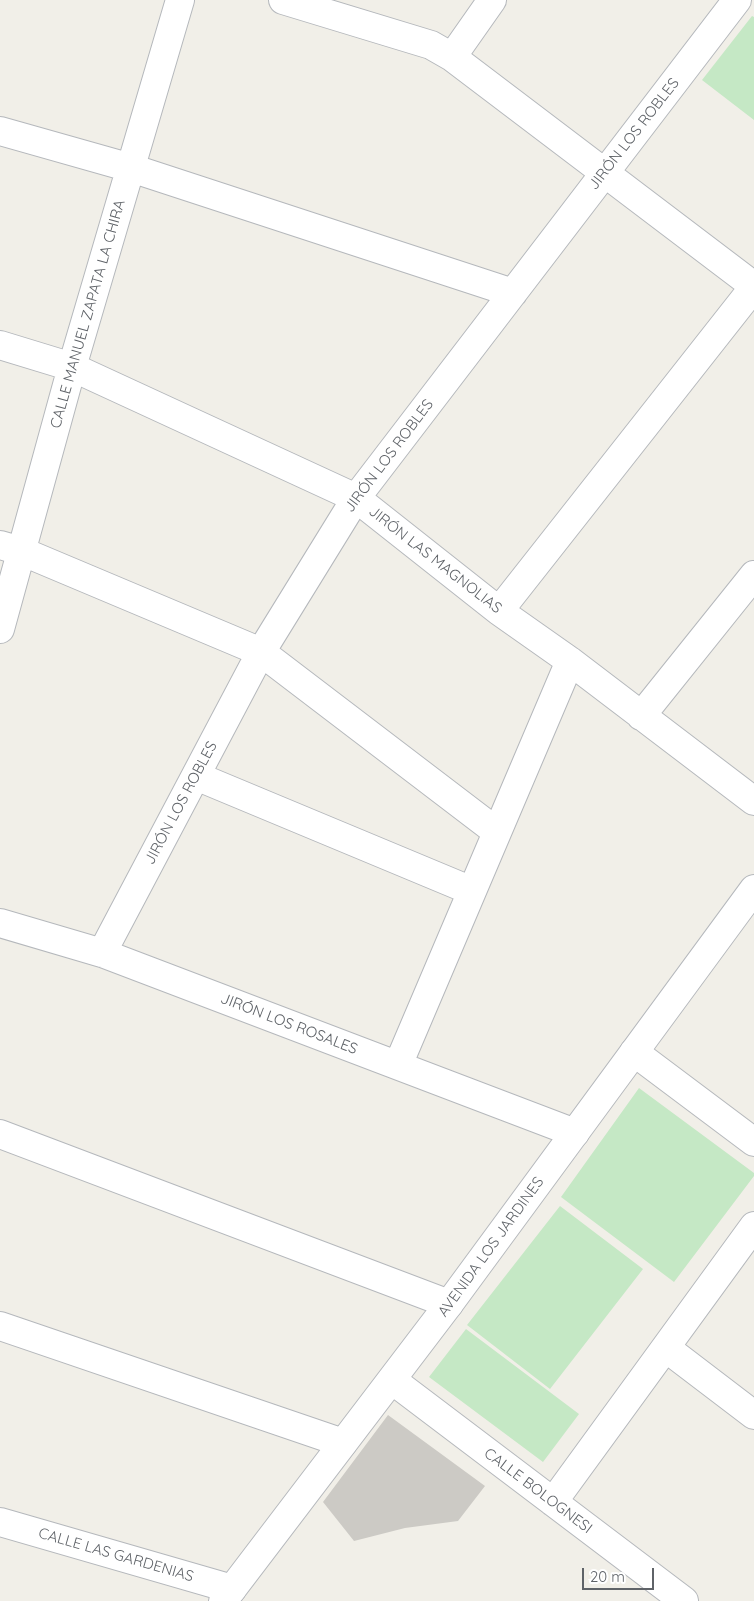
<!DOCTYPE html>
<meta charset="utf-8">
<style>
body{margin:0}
#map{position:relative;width:754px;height:1601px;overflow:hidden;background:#f1efe8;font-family:Quicksand,sans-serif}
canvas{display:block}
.scale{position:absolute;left:582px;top:1568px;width:72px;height:22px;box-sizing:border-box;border:2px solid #5f6368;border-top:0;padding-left:6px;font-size:15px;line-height:18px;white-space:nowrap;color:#5f6368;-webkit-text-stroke:4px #fff;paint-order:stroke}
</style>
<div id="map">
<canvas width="754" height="1601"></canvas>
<div class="scale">20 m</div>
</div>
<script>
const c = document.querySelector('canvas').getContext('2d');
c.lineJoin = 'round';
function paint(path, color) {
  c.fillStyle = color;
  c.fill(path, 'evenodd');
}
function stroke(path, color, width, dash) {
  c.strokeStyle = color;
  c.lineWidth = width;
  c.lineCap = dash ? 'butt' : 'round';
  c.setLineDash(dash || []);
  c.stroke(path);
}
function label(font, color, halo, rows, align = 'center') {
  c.font = font + ' Quicksand,sans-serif';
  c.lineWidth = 4.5;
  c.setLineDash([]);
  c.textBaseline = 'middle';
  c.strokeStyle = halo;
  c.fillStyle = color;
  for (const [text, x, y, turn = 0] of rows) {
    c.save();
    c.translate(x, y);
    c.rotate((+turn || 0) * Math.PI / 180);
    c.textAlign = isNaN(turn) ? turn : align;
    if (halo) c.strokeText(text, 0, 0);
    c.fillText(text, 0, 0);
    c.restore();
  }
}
const green = new Path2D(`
 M752 16 754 17V120L702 80Z
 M639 1088 754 1173V1176L674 1282 561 1197Z
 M560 1206 643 1269 550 1389 467 1325Z
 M466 1329 579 1414 543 1462 429 1377Z`);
const building = new Path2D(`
 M388 1415 485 1486 458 1521 405 1528 354 1541 323 1502Z`);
const minor = new Path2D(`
 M283 0 431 45 452 57 754 286
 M452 57 492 0
 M0 131 131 168 513 293
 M0 345 72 367 356 498 499 611 570 661 754 801
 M0 545 21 551 261 652 497 832
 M499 611 754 287
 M0 629 72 367 180 0
 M641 716 754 575
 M196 776 472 891
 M0 923 102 953 575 1133
 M102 953 261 652 356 498 737 0
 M634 1052 754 1142
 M398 1065 570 661
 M0 1134 449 1304
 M0 1326 343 1443
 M666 1348 754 1415
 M392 1380 684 1601
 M553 1502 754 1226
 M0 1522 232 1589`);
const tertiary = new Path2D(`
 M223 1601 449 1304 754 889`);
const streetNames = [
 ["JIRÓN LOS ROBLES",634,134,-52],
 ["CALLE MANUEL ZAPATA LA CHIRA",88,314,-74],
 ["JIRÓN LOS ROBLES",389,456,-53],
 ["JIRÓN LAS MAGNOLIAS",435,560,38],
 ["JIRÓN LOS ROBLES",181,803,-62],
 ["JIRÓN LOS ROSALES",289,1024,21],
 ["AVENIDA LOS JARDINES",491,1247,-54],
 ["CALLE BOLOGNESI",538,1491,37],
 ["CALLE LAS GARDENIAS",116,1555,16]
];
paint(green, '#c5e8c5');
paint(building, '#cccac5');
stroke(minor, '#b5b8bc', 30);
stroke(tertiary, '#b5b8bc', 30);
stroke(minor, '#fff', 28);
stroke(tertiary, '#fff', 28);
label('15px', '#5f6368', '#fff', streetNames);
</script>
